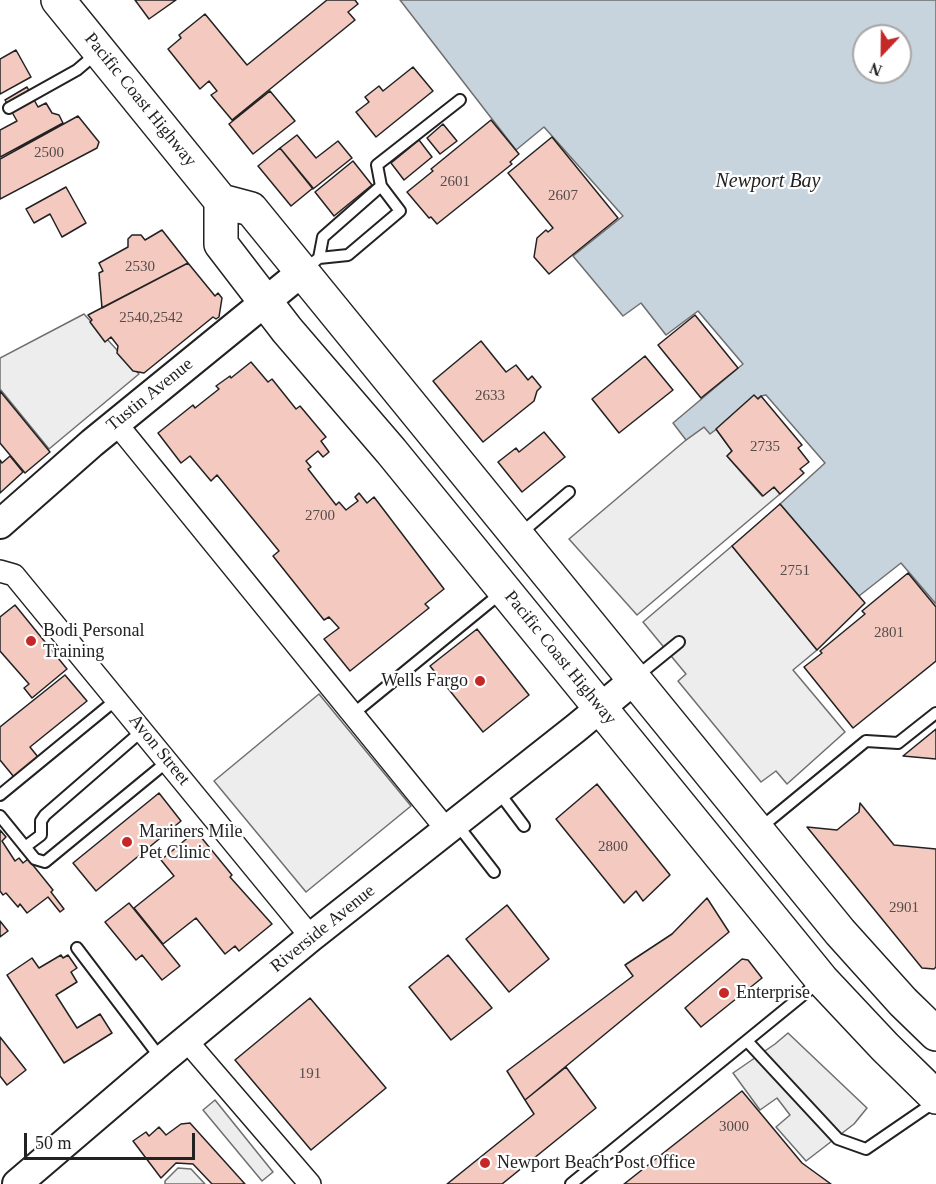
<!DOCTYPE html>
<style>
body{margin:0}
#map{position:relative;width:936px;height:1184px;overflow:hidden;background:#fff;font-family:"Times New Roman",serif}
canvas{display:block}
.north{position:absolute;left:852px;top:24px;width:60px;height:60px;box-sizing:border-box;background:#fff;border:2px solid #a7a7a7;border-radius:50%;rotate:202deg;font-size:16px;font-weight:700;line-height:24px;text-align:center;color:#222}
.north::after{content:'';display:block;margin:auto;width:21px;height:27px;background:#c62828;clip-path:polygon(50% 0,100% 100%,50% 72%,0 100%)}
.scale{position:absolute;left:24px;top:1133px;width:171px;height:27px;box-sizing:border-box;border:3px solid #222;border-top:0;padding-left:8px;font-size:18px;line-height:21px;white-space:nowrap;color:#222;-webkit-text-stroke:4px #fff;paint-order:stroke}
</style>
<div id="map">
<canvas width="936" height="1184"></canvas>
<div class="north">N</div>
<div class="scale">50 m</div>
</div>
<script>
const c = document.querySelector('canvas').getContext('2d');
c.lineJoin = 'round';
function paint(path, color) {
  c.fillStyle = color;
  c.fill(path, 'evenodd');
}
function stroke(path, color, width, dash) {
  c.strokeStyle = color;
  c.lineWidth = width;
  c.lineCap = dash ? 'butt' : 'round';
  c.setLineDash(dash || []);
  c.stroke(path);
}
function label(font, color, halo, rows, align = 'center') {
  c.font = font + ' "Times New Roman",serif';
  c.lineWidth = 4.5;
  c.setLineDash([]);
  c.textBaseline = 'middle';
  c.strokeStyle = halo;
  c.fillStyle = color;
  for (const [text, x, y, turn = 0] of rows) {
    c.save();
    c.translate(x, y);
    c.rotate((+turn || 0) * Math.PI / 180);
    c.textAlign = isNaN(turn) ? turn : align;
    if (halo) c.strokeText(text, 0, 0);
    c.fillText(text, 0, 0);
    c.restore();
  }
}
const parking = new Path2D(`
 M84 314 139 374 49 449 0 389V358Z
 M704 427 716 429 732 451 727 456 762 496 774 487 780 494 637 615 569 539 686 440Z
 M732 546 817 650 793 670 845 732 787 784 776 771 761 782 678 681 686 674 643 622Z
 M319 694 411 806 306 892 214 781Z
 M788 1033 867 1108 854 1124 806 1161 776 1127 790 1115 777 1098 760 1110 733 1073 775 1044Z
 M215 1100 273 1172 262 1181 203 1110Z
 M178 1168 191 1169 205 1184H165V1181Z`);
const water = new Path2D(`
 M400 0H936V604L901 563 859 596 780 504 825 463 766 395 761 396 710 434 704 427 686 440 673 423 743 364 698 311 666 335 641 303 623 316 573 256 623 216 544 127 516 150ZM864 36H900V72H864Z`);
const building = new Path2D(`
 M135 0H176L149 19Z
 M327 0H355L358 4 348 12 355 20 232 120 211 95 217 91 209 81 200 89 168 49 181 38 179 35 205 14 247 65Z
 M16 50 31 77 0 94V59Z
 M413 67 433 91 376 137 356 112 369 102 365 97 379 86 383 91Z
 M27 87 38 107 46 103 52 113 59 115 63 123 0 157V130L17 121 5 100Z
 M270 91 295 121 253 154 229 124Z
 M78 116 99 142 97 148 0 199V159Z
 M491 120 519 154 510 162 512 164 437 224 431 217 429 218 407 192 433 171 431 169Z
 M443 124 457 141 440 154 427 138Z
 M297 135 316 158 338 141 352 158 313 189 280 148Z
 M552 137 618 218 549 274 534 257 537 238 546 230 548 232 553 228 508 173Z
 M419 140 432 157 404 180 391 163Z
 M280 148 313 188 291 206 258 166Z
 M353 161 372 185 334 216 315 192Z
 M66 187 86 223 62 237 50 214 34 223 26 209Z
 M162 230 188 263 102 308 99 273 103 271 99 263 128 247V239L132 235H141L145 240Z
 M188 263 215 296 218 293 222 298 219 317 216 319 213 317 144 373 133 371 117 353 118 346 111 337 105 342 90 322 92 320 88 315Z
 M695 315 738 368 701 398 658 345Z
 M481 341 506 372 516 365 528 380 532 376 541 387 537 391 534 401 483 442 433 381Z
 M645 356 673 390 619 433 592 399Z
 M251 362 268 382 272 379 296 409 300 406 326 437 321 441 329 452 323 457 318 451 306 461 311 467 308 469 336 505 339 502 346 510 358 501 355 497 359 493 367 503 374 497 444 589 425 604 429 608 350 671 324 639 339 628 329 617 324 620 273 556 279 551 217 475 211 481 190 456 181 463 158 433 193 405 195 408 219 389 216 386 230 376 231 378Z
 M0 391 50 452 25 473 0 443Z
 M754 395 758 399 761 396 802 445 798 448 809 462 800 469 804 473 780 494 774 487 763 496 727 456 732 451 716 429Z
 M544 432 565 457 522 492 498 462 516 448 519 452Z
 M10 456 23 472 0 493V460L2 463Z
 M780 504 865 603 817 650 732 546Z
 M908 573 936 607V661L853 728 804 667 822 653 820 651 865 614 862 611Z
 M15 605 67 669 32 698 24 688 29 684 0 651V617Z
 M477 629 529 695 483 732 430 666Z
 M65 675 87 701 30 747 38 757 14 777 0 760V727Z
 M936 729V759L903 756Z
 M597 784 670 875 643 901 636 891 624 903 556 819Z
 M159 793 181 821 96 891 73 863Z
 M860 803 894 845 936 849V967L934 969 922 968 807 827 837 830 859 812Z
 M0 830 6 837 2 841 15 861 19 858 23 863 28 859 53 890 51 892 64 909 60 912 48 897 27 913 20 904 18 907 6 893 3 895 0 891Z
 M196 831 232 875 230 877 272 924 239 951 235 946 225 954 196 918 163 944 134 908 174 876 161 860Z
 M707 898 729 932 525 1100 507 1071 633 976 625 965 672 934Z
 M129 903 180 966 162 980 142 955 136 960 105 922Z
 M507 905 549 959 509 992 466 939Z
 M0 921 8 931 0 937Z
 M61 955 63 958 68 955 77 968 71 972 77 982 56 995 77 1028 100 1014 112 1033 64 1063 7 975 32 958 39 968Z
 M448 955 492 1008 451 1040 409 987Z
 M742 959 748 960 762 978 701 1027 685 1008Z
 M310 998 386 1088 311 1150 235 1060Z
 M0 1037 26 1070 7 1085 0 1076Z
 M566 1067 596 1108 502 1184H447L534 1114 525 1100Z
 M742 1091 802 1163 831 1184H624Z
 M190 1123 245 1184H212L193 1164 176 1163 161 1178 133 1141 146 1132 149 1136 159 1127 166 1135 181 1124Z`);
const lane = new Path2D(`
 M9 108 77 70 97 53
 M319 258 323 237 381 186
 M305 269 319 258 348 255 400 211 381 186 377 165 460 100
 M520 534 569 492
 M636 677 679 642
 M353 714 501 593
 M497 790 524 826
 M0 795 117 699
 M0 816 35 859 45 862 168 761
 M456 823 494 872
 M759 829 866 741 898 743 936 713
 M25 847 41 835V821L45 815 143 730
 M77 948 162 1060
 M747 1041 838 1139 866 1149 936 1101
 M571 1184 820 981`);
const street = new Path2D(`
 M116 423 447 830
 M0 571 14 575 311 937
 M186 1040 310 1184`);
const secondary = new Path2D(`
 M0 524 92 443 303 271
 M17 1184 162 1060 311 937 576 728 634 680`);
const highway = new Path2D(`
 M58 0 221 201 251 209 840 932 903 1002 936 1034
 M221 201V244L287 330 391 451 822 980 885 1047 936 1097`);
const markers = [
 [31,641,6,"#c62828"],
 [480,681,6,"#c62828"],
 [127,842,6,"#c62828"],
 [724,993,6,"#c62828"],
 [485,1163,6,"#c62828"]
];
const numberNames = [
 ["2500",49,153],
 ["2601",455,182],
 ["2607",563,196],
 ["2530",140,267],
 ["2540,2542",151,318],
 ["2633",490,396],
 ["2735",765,447],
 ["2700",320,516],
 ["2751",795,571],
 ["2801",889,633],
 ["2800",613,847],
 ["2901",904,908],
 ["191",310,1074],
 ["3000",734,1127]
];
const streetNames = [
 ["Pacific Coast Highway",140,100,51],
 ["Tustin Avenue",150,395,-39],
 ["Pacific Coast Highway",560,658,51],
 ["Avon Street",159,750,51],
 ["Riverside Avenue",323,929,-39]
];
const poiNames = [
 ["Bodi Personal",43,631],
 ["Training",43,652],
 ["Wells Fargo",468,681,"right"],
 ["Mariners Mile",139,832],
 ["Pet Clinic",139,853],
 ["Enterprise",736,993],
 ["Newport Beach Post Office",497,1163]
];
const waterNames = [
 ["Newport Bay",768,182]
];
paint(parking, '#ededed');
stroke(parking, '#6f6f6f', 1.5);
paint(water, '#c7d3dd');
stroke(water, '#6f6f6f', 1.5);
paint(building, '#f3c9c0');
stroke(building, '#222', 1.5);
stroke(lane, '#222', 14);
stroke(street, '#222', 24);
stroke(secondary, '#222', 32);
stroke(highway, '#222', 36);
stroke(lane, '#fff', 10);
stroke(street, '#fff', 21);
stroke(secondary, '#fff', 28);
stroke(highway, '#fff', 33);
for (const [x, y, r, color] of markers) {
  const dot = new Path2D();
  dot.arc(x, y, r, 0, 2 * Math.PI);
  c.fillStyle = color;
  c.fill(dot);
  stroke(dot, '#fff', 2);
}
label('15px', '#564c4a', null, numberNames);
label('18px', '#222', '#fff', streetNames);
label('18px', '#222', '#fff', poiNames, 'left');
label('italic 20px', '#222', '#fff', waterNames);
</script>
